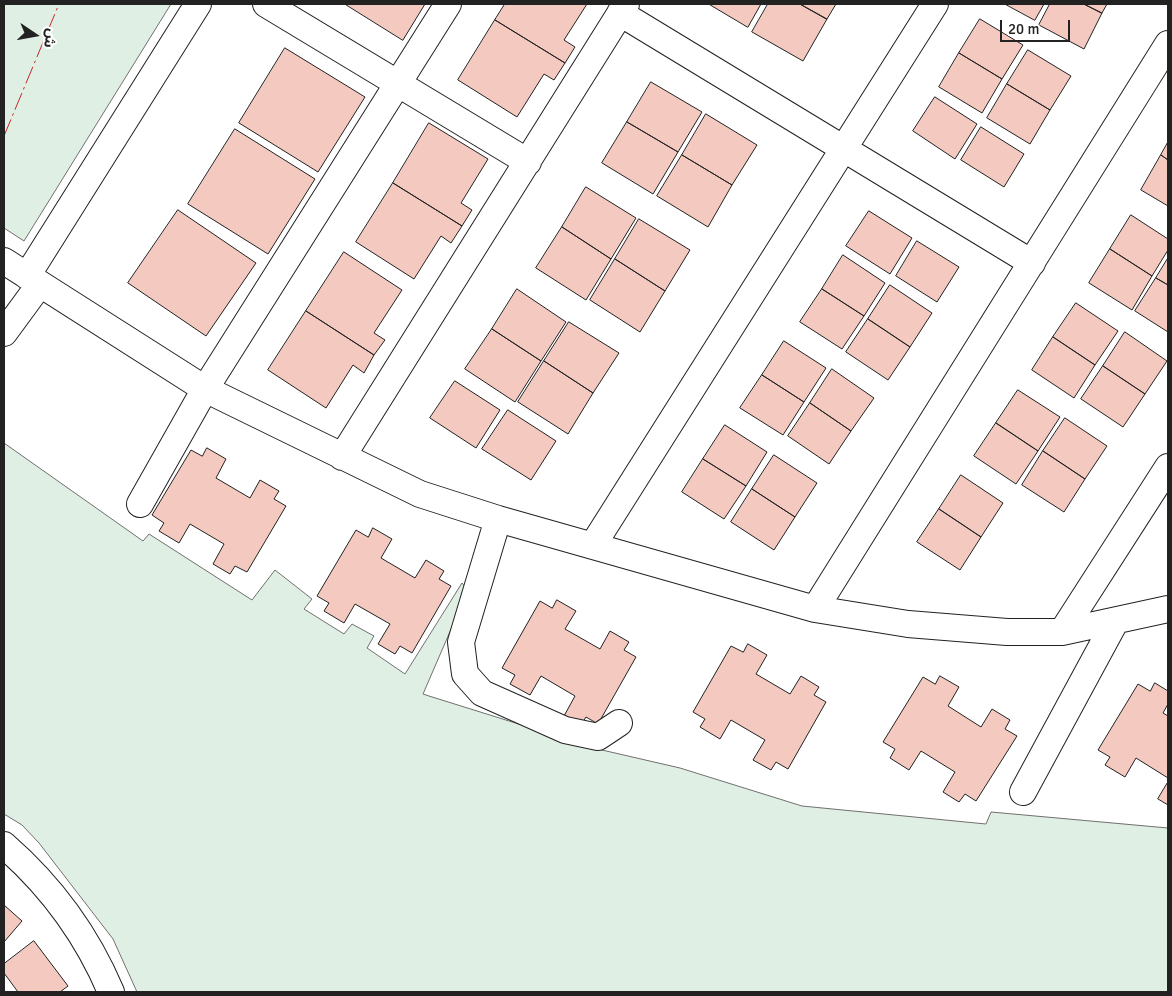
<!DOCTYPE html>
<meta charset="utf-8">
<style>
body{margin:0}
#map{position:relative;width:1172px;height:996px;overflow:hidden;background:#fff;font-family:Signika,"Noto Sans Arabic",sans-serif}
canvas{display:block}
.frame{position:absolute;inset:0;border:5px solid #222;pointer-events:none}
.north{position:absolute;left:10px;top:10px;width:50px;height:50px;-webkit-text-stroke:4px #fff;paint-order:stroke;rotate:102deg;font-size:14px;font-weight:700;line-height:20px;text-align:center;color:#222}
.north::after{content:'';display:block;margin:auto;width:18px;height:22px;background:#222;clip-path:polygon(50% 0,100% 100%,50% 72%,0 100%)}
.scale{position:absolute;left:1000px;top:20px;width:70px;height:22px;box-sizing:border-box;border:2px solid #222;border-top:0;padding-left:6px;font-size:15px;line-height:18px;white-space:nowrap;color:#222;-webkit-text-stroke:4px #fff;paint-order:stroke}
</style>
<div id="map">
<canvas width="1172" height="996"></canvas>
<div class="frame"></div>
<div class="north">ش</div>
<div class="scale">20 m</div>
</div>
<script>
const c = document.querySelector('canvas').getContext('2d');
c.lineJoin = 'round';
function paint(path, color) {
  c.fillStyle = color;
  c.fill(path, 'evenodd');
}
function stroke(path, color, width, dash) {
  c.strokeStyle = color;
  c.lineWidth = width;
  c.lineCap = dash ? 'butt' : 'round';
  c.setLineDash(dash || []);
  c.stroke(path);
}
const green = new Path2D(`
 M4 4H171L24 241 4 228Z
 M4 443 143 541 149 534 252 600 275 570 312 599 304 609 344 634 352 624 374 636 367 648 405 674 462 583 468 590 423 694 429 696 602 750 680 768 802 806 986 824 991 812 1168 828V992H137L113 939 39 843 22 825 4 814Z`);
const building = new Path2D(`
 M345 4H425L403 40Z
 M505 4H587L564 40 575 47 565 63 495 20Z
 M709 4H761L748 27Z
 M768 4H800L827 19 803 61 752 32Z
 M800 4H836L827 19Z
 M1005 4H1044L1035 20Z
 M1050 4H1084L1102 13 1084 49 1039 25Z
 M1084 4H1107L1102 13Z
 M980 19 1023 45 1002 79 959 53Z
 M495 20 565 63 554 80 544 74 517 117 458 80Z
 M285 48 365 97 318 172 239 123Z
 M1028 50 1071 76 1050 110 1007 84Z
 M959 53 1002 79 982 113 939 87Z
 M651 82 702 112 678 152 627 122Z
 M1007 84 1050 110 1030 144 987 118Z
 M935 97 977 124 955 159 913 131Z
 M706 114 757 145 732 185 682 155Z
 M627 122 678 152 653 194 602 163Z
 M429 123 488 159 461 203 472 210 462 226 393 183Z
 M981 127 1024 154 1004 187 961 160Z
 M235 129 315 179 268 254 188 204Z
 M1168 142V160L1161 155Z
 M682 155 732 185 708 227 657 196Z
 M1161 155 1168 160V206L1141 190Z
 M393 183 462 226 451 243 441 236 414 279 356 242Z
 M586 187 636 218 611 259 562 227Z
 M178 210 256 263 206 336 128 283Z
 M869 211 912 238 890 274 846 246Z
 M1131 215 1168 239V250L1152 276 1110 249Z
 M639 219 690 250 665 291 615 259Z
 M562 227 611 259 586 300 536 268Z
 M917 241 959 267 937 302 896 276Z
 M1110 249 1152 276 1132 310 1089 283Z
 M344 252 402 290 374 333 385 340 374 355 306 311Z
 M843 255 885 283 864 316 822 289Z
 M1168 258V285L1156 278Z
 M615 259 665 291 640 332 590 300Z
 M1156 278 1168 285V332L1135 311Z
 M890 285 932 313 910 347 868 319Z
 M517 289 566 322 541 361 492 329Z
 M822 289 864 316 842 349 800 322Z
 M1076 303 1118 331 1095 365 1053 337Z
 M306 311 374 355 364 373 353 365 326 408 268 370Z
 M868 319 910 347 888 380 846 352Z
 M569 322 619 353 593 393 544 361Z
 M492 329 541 361 515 402 465 369Z
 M1125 332 1167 361 1145 394 1103 366Z
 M1053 337 1095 365 1074 398 1032 370Z
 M784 341 826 368 804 402 762 375Z
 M544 361 593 393 568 434 518 402Z
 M1103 366 1145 394 1123 427 1081 399Z
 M832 369 874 398 851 431 810 403Z
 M762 375 804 402 783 435 740 408Z
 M455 381 500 410 476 448 430 418Z
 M1018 390 1060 417 1038 451 996 423Z
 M810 403 851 431 829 464 788 436Z
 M508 410 556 441 531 480 482 449Z
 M1065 418 1107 446 1085 479 1043 451Z
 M996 423 1038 451 1016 484 974 456Z
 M725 425 767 452 746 486 703 459Z
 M207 448 226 459 216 478 250 498 260 480 279 491 274 499 286 506 247 572 235 566 230 574 213 564 224 544 190 524 179 543 159 531 164 523 152 515 191 450 202 456Z
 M1043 451 1085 479 1064 512 1022 485Z
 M774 455 817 483 795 517 752 489Z
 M703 459 746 486 724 519 682 492Z
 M961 475 1003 503 981 537 939 509Z
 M752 489 795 517 774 550 731 522Z
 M939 509 981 537 960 570 917 542Z
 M373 528 392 539 381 558 415 578 426 560 444 571 439 579 451 586 412 653 400 646 395 654 378 644 390 624 355 604 344 623 324 611 329 603 317 596 356 530 368 537Z
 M557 600 576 611 565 629 600 649 610 631 629 642 624 650 636 657 598 724 586 717 581 725 564 716 575 696 541 676 530 695 510 684 515 675 502 668 540 601 552 608Z
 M748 644 767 655 756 674 790 694 801 676 819 687 814 695 826 702 788 769 776 762 771 770 753 760 765 740 731 720 720 739 700 727 705 719 693 712 731 646 743 652Z
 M940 676 959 687 948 706 981 727 992 709 1010 720 1005 729 1017 736 976 801 965 794 959 802 943 792 955 772 921 751 909 770 890 758 895 749 883 742 923 677 935 684Z
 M1155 683 1168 691V704L1163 713 1168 716V778L1136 758 1125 777 1105 765 1110 757 1098 750 1138 684 1150 691Z
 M1168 782V805L1158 799Z
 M4 905 22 921 4 942Z
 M34 941 68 986 60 992H18L4 973V964Z`);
const minor = new Path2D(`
 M266 4 528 162
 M620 13 1032 263
 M4 261 205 389 420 494 498 519 815 609 908 624 1007 632H1062L1168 609
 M27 276 198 4
 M4 333 40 284
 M342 457 626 4
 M140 504 205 389 448 4
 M498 519 461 642 465 674 482 693 565 730 598 737 619 723
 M593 545 935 4
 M815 609 1168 44
 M1062 632 1168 467
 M1023 792 1115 622
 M4 845C51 886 87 935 111 992`);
const power = new Path2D(`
 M4 136 59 4`);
paint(green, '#e0efe3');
stroke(green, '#6f6f6f', 1);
paint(building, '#f3c9c0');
stroke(building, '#222', 1);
stroke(minor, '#222', 28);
stroke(minor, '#fff', 26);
stroke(power, '#c62828', 1, [18, 4, 2.5, 4]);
</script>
